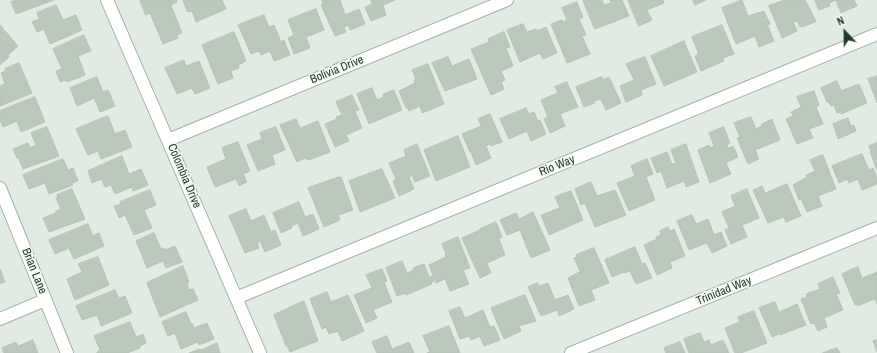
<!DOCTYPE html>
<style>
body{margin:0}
#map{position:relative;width:877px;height:353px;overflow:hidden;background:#e2ebe3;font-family:"Archivo Narrow",sans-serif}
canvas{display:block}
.north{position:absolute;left:825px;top:12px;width:40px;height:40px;-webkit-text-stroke:3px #f2f8f2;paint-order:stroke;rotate:338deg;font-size:11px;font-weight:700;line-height:16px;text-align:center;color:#243a29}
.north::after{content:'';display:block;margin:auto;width:14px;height:18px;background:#243a29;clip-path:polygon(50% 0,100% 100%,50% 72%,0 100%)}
</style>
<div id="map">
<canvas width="877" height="353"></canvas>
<div class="north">N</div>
</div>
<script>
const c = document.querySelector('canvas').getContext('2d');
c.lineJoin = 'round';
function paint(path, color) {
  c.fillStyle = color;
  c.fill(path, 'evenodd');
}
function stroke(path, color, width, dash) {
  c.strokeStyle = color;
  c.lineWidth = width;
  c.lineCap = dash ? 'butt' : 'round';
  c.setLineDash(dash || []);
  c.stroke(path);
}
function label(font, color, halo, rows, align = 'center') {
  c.font = font + ' "Archivo Narrow",sans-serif';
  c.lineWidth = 3;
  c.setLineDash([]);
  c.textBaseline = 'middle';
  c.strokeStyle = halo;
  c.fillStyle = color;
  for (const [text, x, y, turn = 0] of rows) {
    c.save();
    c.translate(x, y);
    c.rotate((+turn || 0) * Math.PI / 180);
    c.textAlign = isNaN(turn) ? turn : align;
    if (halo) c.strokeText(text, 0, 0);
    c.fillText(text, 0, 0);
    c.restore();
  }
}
const building = new Path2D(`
 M16 0H54L16 14 11 2Z
 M140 0H177V2L171 5 182 33 177 35 178 38 163 44 150 13 146 15Z
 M183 0H222L226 9 196 22 192 11 188 12Z
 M322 0H340L345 15 359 9 365 24 350 30 348 25 344 27 346 32 335 36 321 5 323 4Z
 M371 0H395L383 5 386 15 371 21 365 7 372 4Z
 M583 0H602L604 5 611 3 610 0H622L629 16 595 29Z
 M628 0H663L664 3 647 10 652 20 639 26Z
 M693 0H706L695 5Z
 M742 0 748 16 764 11 770 24 761 28 768 26 774 41 759 47 755 36 736 44 722 8Z
 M785 0H805L816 21 815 22 802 27V26L800 27 797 21 793 22 797 31 782 38 769 6Z
 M815 0H854L857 6 841 13 836 0 829 3 830 6 819 10Z
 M577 2 583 17 579 19 586 35 582 36 590 54 567 63 551 24 562 20 563 22 567 20 562 8Z
 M56 5 63 20 76 15 82 30 50 44 44 29 37 32 32 22 39 19 37 13Z
 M316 9 324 30 306 37 310 48 294 54 288 38 294 35 288 20Z
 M264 15 269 27 274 25 281 42 284 40 290 55 274 61 270 51 261 55 259 51 251 54 238 25Z
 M523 24 527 32 536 29 537 31 546 27 557 53 543 59 540 53 520 62 507 30Z
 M0 25 18 46 8 55 9 57 0 65Z
 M722 25 734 54 723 58 724 61 701 71 695 56 698 55V52L692 37Z
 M234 32 246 61 238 65 239 68 231 71 233 78 218 84 202 45Z
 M504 32 510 47 506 48 513 66 501 71 505 80 501 82 504 89 491 95 471 49 489 42 488 39Z
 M84 35 91 51 78 56 85 75 67 82 66 80 60 82 56 71 62 69 53 49Z
 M684 41 697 72 664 86 651 56Z
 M448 57 452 66 469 59 477 79 445 91 432 63Z
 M645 57 656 84 641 90 642 95 626 102 620 86 634 80 626 64Z
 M184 60 186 66 199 61 210 88 195 94 192 88 177 94 165 68Z
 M19 63 32 93 0 106V86L5 84 1 73 6 71 5 69Z
 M428 64 444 104 422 113 420 106 409 111 408 108H406L399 91 415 83 414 80 416 79 412 70Z
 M877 76V103L868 79Z
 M97 77 103 92 108 90 115 106 100 112 94 98 77 106 70 88Z
 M602 77 603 80 609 77 621 103 606 110 601 99 594 101 595 103 584 107 576 87Z
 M837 81 841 91 859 84 867 103 841 114V112L837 113 834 105 831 106 829 102H827L821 88Z
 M567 82 578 107 560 114 565 126 550 133 544 119 548 117 541 100 558 93 555 87Z
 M372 88 377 100 384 97 383 94 394 90 402 110 369 124 357 94Z
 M814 91 819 105 816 107 823 124 809 129 813 138 797 144 786 119 793 116 791 112 801 107 797 97Z
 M352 95 359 110 355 111 362 128 346 135 349 141 335 147 325 124 337 119 336 117 342 115 336 102Z
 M35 97 45 122 21 132 17 121 3 127 0 120V111Z
 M526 108 529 114 534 112 538 121 540 120 546 134 531 141 527 131 509 139 500 119Z
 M490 114 502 142 491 146 490 144 486 146 491 158 476 165 471 152H470L462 134 481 126 478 119Z
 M108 116 115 134 125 130 132 147 101 159 98 151 88 155 76 129Z
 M751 117 756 129 762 126V124L772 119 780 140 755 150 759 159 748 164 737 138 740 137 734 123Z
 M848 118 851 126 854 125 856 131 838 139 833 124Z
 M296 119 300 128 318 121 330 152 309 160 305 158 297 162 280 125Z
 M47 127 59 156 23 169 18 157 17 158 13 149 28 143 30 148 36 145 31 133Z
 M276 127 285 150 272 155 275 164 258 171 247 145 262 139 260 133Z
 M724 127 730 143 727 145 728 148 733 146 738 157 726 163 731 174 710 183 698 150 709 145 710 148 714 146 709 133Z
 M458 136 470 167 436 181 424 150Z
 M238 142 250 171 243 174 247 182 239 186 236 179 215 187 207 167 226 159 222 148Z
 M877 143V170L870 152 871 151 869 146Z
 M417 144 430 176 415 182 412 175 409 177 414 189 399 196 393 181 396 180 395 177 389 163 406 156 404 150Z
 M686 144 699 182 686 187 684 181 667 188 661 171 657 173 651 158 667 152 672 164 676 163 671 150Z
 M862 154 869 170 873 168 877 179V184L862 190 858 179 849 183 847 179 839 183 832 166Z
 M823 155 836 189 818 196 822 206 807 212 801 199 799 200 793 185 807 177 806 175 815 171 810 160Z
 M122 156 129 174 141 169 148 185 133 191 132 187 115 194 111 185 105 187 101 179 92 183 88 171Z
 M63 159 68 170 73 168 78 181 72 183 73 185 49 194 45 183 29 189 23 175Z
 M647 159 653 174 646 177 655 200 629 211 617 183 635 176 631 166Z
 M382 169 395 198 360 212 349 181Z
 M339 177H341L353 210 338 215 340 220 324 227 308 188Z
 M591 182 597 196 615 190 626 215 595 227 585 203 581 205 575 189Z
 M787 184 801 216 786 222 784 217 768 223 753 190 762 186 765 193Z
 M72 189 85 219 49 232 43 218 56 213 55 212 61 209 56 198H58L57 195Z
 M747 189 759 218 742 225 747 237 731 244 725 230 729 228 722 212 735 206 731 196Z
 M150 190 156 205 144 210 152 228 134 235 125 215 119 218 114 206 121 204 120 202Z
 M571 191 583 220 549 235 541 215 560 208 555 197Z
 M299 202 305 217 313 214 319 229 303 236 298 223 291 226 292 228 281 233 273 213Z
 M246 209 251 221 264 215 271 232 275 230 281 245 265 252 260 241 257 243 259 248 245 253 229 216Z
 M533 212 550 250 531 258 520 230 507 235 500 220 516 213 519 219Z
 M692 215 696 224 708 219 714 235 721 232 727 246 712 253 707 243 689 250 677 221Z
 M496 222 502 237 499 239 505 255 487 263 491 273 480 278 462 238 480 230V229Z
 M88 224 93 236 99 233 104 246 74 259 69 248 55 254 49 240Z
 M668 227 670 231 674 229 685 256 670 262 672 268 657 275 644 245 657 239 656 237 661 235 660 231Z
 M154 233 161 249 164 248 165 250 175 246 182 262 166 268 163 261 147 268 136 241Z
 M458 237 470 268 463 270 469 284 450 291 445 279 436 283 429 265 446 257 445 255 446 254 442 244Z
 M635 247 642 264 645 263 652 278 636 284 630 271 624 273V272L612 277 605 260Z
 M594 248 609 283 591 290 595 300 579 306 568 278 583 270 580 271 574 258 577 257 576 255Z
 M98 257 109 285 75 300 67 279 82 272 78 264Z
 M402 261 407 273 414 270 413 268 424 264 429 277 432 276 434 281 431 282 432 284 406 295 405 293 397 296 386 268Z
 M183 266 189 282 187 283 189 290 193 289 198 300 160 317 147 283Z
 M858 267 862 278 877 272V304L875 299 857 306V304L855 305 842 274Z
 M0 269 5 282 0 284Z
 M382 269 387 281 384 282 392 302 373 310 377 318 366 323 354 295 372 288 366 275Z
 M833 277 840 293 836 294 843 310 824 318 827 327 818 331 814 323 811 324 801 299 807 297 806 294 820 289 818 284Z
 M538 283 539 286 548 283 555 300 568 295 574 309 559 316 557 310 541 316 528 287Z
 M115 290 119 298 125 296 132 313 101 326 97 315 82 320 76 306Z
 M327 292 331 302 348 295 364 331 342 341 338 331 329 334 326 327 322 329 310 299Z
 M525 295 536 321 519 326 521 331 504 339 491 308Z
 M304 301 318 341 290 352 287 346H286L274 315Z
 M775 302 779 312 797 304 806 325 780 335 779 334 772 337 759 308Z
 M460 307 465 318 483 310 490 327 494 326 500 340 484 346 480 336 471 340 469 336 460 339 449 311Z
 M754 311 767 343 741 353H735L725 328 740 322 738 317Z
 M186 312 191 324 192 323 194 328 207 323 214 339 199 345 198 342 181 349 175 333 168 336 162 322Z
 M130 322 136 337 143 334 146 343 140 346V348L127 353H97V352L100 350 94 336Z
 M449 326 460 353H427L430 352 423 336Z
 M700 333 704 342 709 340 711 345 723 340 729 353H689L684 339Z
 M387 336 392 349 409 342 414 353H377L372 342Z
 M33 340 38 353H4L2 348 16 342 18 346Z
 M877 340V352L873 341Z
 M680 342 685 353H666L664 348Z
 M217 343 220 353H189L200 349 201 350Z
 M837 348 840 353H823Z`);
const minor = new Path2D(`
 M107 0 260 353
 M168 140 507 0
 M0 188 67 353
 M236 298 877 34
 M0 319 45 300
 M571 353 877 228`);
const streetNames = [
 ["Bolivia Drive",337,70,-22],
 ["Rio Way",557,166,-22],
 ["Colombia Drive",184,176,67],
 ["Brian Lane",34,271,68],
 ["Trinidad Way",724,291,-22]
];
paint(building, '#bbc8bc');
stroke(building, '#b5c4b6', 1);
stroke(minor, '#a5b2a7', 14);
stroke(minor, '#fff', 12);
label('12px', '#243a29', '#f2f8f2', streetNames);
</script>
